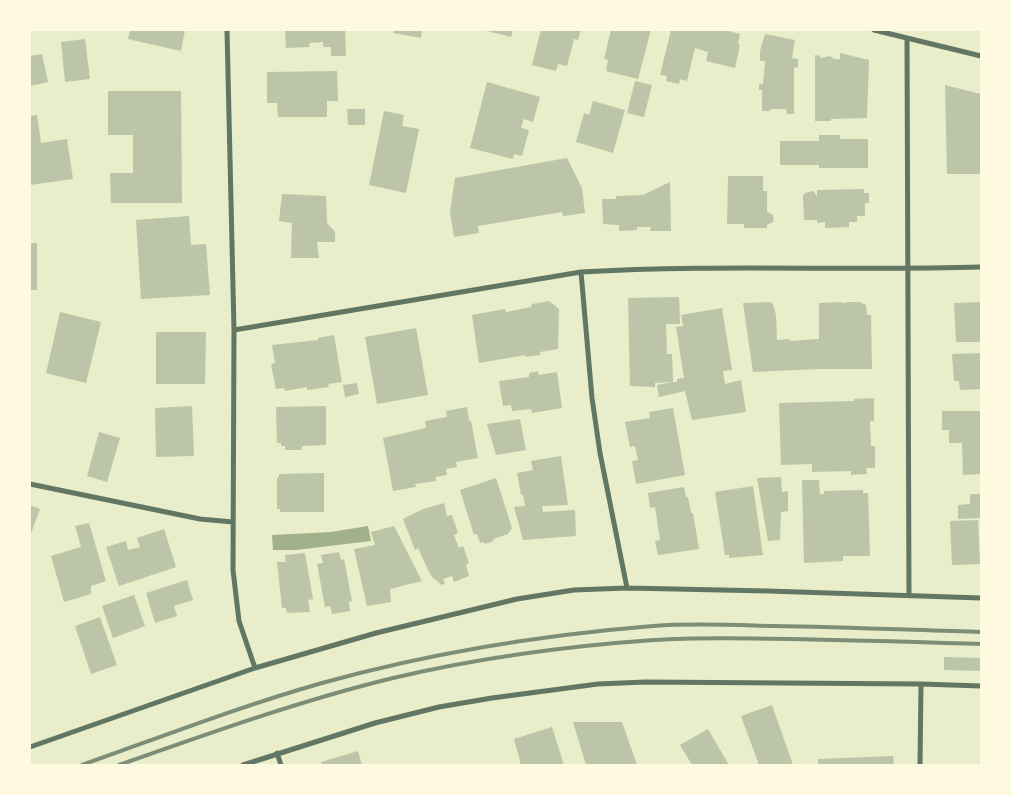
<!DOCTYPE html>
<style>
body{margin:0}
#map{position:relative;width:1011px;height:795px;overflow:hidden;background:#e9edc9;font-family:"Alegreya Sans",sans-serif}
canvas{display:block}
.frame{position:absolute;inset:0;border:31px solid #fefae0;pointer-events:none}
</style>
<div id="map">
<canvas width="1011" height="795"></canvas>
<div class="frame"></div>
</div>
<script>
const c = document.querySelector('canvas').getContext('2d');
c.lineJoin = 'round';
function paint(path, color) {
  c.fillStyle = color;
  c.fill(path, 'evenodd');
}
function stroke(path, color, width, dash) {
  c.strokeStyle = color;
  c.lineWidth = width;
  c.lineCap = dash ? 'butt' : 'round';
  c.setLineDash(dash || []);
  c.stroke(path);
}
const water = new Path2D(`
 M368 526 371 541 296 550H273L272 535 331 532Z`);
const building = new Path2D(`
 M130 30H185L181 51 128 39Z
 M285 30H345L346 56H331V47H323V42L309 43 310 47 286 48Z
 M394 30H422L421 38 393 33Z
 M483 30H513L511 37Z
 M541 30H581L578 40 574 39 567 66 558 64 556 71 532 65Z
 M611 30H651L638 79 606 71 608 60 604 59Z
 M671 30H725L740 34 738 44 740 45 735 68 706 61 708 52 695 48 687 81 680 79 679 84 666 81 667 76 660 75Z
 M765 34 795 40 792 58 798 59V67L794 68V114H787L786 109H771L770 111H762V90H759V84H763L765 61H760V51Z
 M85 39 90 79 65 82 61 42Z
 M840 53 869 60 867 118 831 119V121H815V55L820 56V58L830 56 834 59H840Z
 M42 54 48 82 30 86V56Z
 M337 71 338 101H327V117H278L277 103H267V72Z
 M635 81 652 85 644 117 627 113Z
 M487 82 540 97 533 122 524 119 521 128 529 130 522 156 514 154 513 159 470 148Z
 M945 85 981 94V174H947Z
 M108 91H181L182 203H111L110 173H133V135H108Z
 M593 101 625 110 613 153 576 142 584 113 589 115Z
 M347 109H365V125H348Z
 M384 111 404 115 402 126 419 129 406 193 369 185Z
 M37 115 41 143 67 139 73 179 30 185V116Z
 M819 135H840V139H868V168H819V165H780V141H819Z
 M567 158 582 188 585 213 563 216 562 212 478 226 479 233 454 237 450 212 455 178Z
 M728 176H763V191H767V212L772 214 774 218 773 222 767 225V228H744V224H727Z
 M670 182 671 231H650L651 227H637V230L619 231V225L603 224 602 199H616V196L643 195Z
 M864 189V193H869V203H865V216H857V222H849V227L825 228V222L817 223V220H804L803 196 805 193 813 191 817 196V190Z
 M282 194 326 196 327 223 335 232V242H317L319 258H291L292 223 279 221Z
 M189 216 191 245 206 244 210 295 141 299 136 220Z
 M30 243H37V290H30Z
 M679 297 680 324H666L667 354H672L673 382H677V379L684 378 676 327 683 326 681 315 722 308 732 370 723 371 725 384 741 380 746 412 692 420 685 391 659 397 657 385 673 382 655 383V387L630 386 628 298Z
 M549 301 559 309 558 349 540 352V355L526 357 525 355 479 363 472 315 505 309 506 312 531 307 532 304Z
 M770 302 773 304 776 315 777 340 790 339V341L819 339V303L841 302 844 303 849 302H860L866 305 867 315H871L872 369H819L753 372 743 303Z
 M981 302V342H956L954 303Z
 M60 312 101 322 86 383 46 373Z
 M416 328 428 395 377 404 365 337Z
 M156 332H206L205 384H156Z
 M334 335 342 382 328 384 329 387 307 390V387L285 391 284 388 276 389 271 364 275 363 272 345 318 340V338Z
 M981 353V389L960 390 959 381H954L952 354Z
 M538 371 539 375 557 372 562 408 532 413 531 409 512 411 511 405 503 406 499 381 529 377V373Z
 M357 383 359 394 345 397 343 385Z
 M874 398V421H870L871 446H875V468H866L867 474 851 475V471L812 472V464L781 465 779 403 854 401V399Z
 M192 406 194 456 156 457 155 408Z
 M326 406V445L302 446V450H285V446H281V443H277L276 407Z
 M467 407 469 421H471L478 458 456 462 457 467 446 469 447 475 436 477V481L415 484 416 487 393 491 383 438 426 428 425 421 447 417 446 411Z
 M673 408 685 475 636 484 632 461 638 460 635 446 630 447 625 422 650 418 649 412Z
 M942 411H981V474L963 475 962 443H949V430H942Z
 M520 419 526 450 496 455 487 424Z
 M99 432 120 438 107 482 87 476Z
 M561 456 568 505 542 506 543 512 575 510 576 536 523 540 514 507 525 506 523 495H521L517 473 533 470 531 461Z
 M324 473V512H280V509H277V478L279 477V474Z
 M781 477 782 492 788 491V511L781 512 780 540 768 541 757 478Z
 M496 478 512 528 508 534 493 539 494 541 485 544 484 542 480 543 477 534 474 535 460 490Z
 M802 480H819L820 494H824V491L863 490V493H868L870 556H843V561L804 563Z
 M753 486 763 555 729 558V555H725L715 492Z
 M684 487 686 497H688L691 513H693L699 549 658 555 655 541 660 540 655 507 650 508 648 493Z
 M970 494H981V518L958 519V505L970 504Z
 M444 503 447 516 452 515 458 533 454 535 459 548 463 546 469 563 466 565 469 576 454 582 452 576 443 579 445 584 442 585 433 578 429 572 418 548 415 550 403 519 423 509Z
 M30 505 40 509 30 536Z
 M978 520 980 564 952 565 950 521Z
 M89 523 106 581 91 586V594L64 602 51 556 81 547 75 526Z
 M394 526 422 581 390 589 391 602 367 606 354 549 375 545 371 532Z
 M164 529 176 567 119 586 106 547 126 541 128 550 140 547 137 538Z
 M339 552 341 560 344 559 352 601 349 602 350 611 332 614 330 606 325 607 317 564 323 563 321 555Z
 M305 553 313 599 308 600 310 612 287 613 286 608H282L277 562H286L285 555Z
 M187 580 193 600 174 606 177 616 155 623 146 593Z
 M134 595 145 626 113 638 102 606Z
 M100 617 117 665 91 674 75 626Z
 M944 657 981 658V671L944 670Z
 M772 705 793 765H759L741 716Z
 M573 722H622L637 765H586Z
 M552 727 564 765H521L514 739Z
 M708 729 729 765H692L680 745Z
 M358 751 362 765H322L321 762Z
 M893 756 894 765H818V759Z`);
const minor = new Path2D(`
 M227 30 234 330 233 570 239 621 255 668
 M874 30 981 56
 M907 38 909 596
 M581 272 592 398 600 453 627 588
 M234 330 581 272C714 264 848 271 981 267
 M30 484 200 519 233 522
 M30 747 255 668 376 633 517 599 574 590 627 588 768 591 981 598
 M277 753 281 765
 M243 765 375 723 439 707 492 698 598 684 645 682 921 684 981 686
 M920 765 921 684`);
const rail = new Path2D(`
 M82 765C161 737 241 706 322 683 430 653 541 635 653 626 693 623 734 625 773 626 843 627 912 630 981 632
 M119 765C210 733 299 701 393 678 478 658 567 646 654 640 698 637 743 638 787 639 852 640 916 642 981 644`);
paint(water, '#a3b18a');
paint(building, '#bcc5a7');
stroke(minor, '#617663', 5);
stroke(rail, '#7c8e77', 4);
</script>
